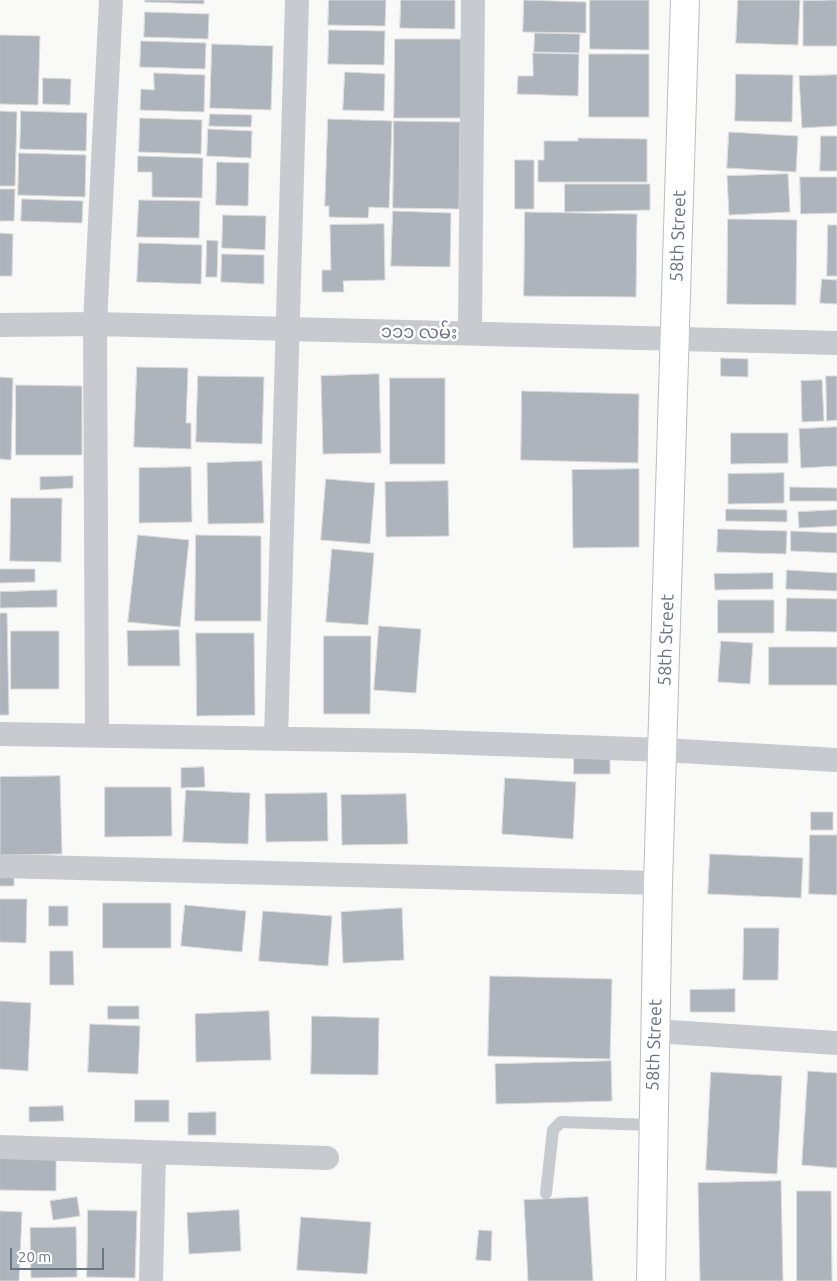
<!DOCTYPE html>
<meta charset="utf-8">
<style>
body{margin:0}
#map{position:relative;width:837px;height:1281px;overflow:hidden;background:#f9f9f7;font-family:Ubuntu,sans-serif}
canvas{display:block}
.scale{position:absolute;left:10px;top:1248px;width:94px;height:22px;box-sizing:border-box;border:2px solid #687488;border-top:0;padding-left:6px;font-size:15px;line-height:18px;white-space:nowrap;color:#687488;-webkit-text-stroke:4px #fff;paint-order:stroke}
</style>
<div id="map">
<canvas width="837" height="1281"></canvas>
<div class="scale">20 m</div>
</div>
<script>
const c = document.querySelector('canvas').getContext('2d');
c.lineJoin = 'round';
function paint(path, color) {
  c.fillStyle = color;
  c.fill(path, 'evenodd');
}
function stroke(path, color, width, dash) {
  c.strokeStyle = color;
  c.lineWidth = width;
  c.lineCap = dash ? 'butt' : 'round';
  c.setLineDash(dash || []);
  c.stroke(path);
}
function label(font, color, halo, rows, align = 'center') {
  c.font = font + ' Ubuntu,"Noto Sans Myanmar",sans-serif';
  c.lineWidth = 5;
  c.setLineDash([]);
  c.textBaseline = 'middle';
  c.strokeStyle = halo;
  c.fillStyle = color;
  for (const [text, x, y, turn = 0] of rows) {
    c.save();
    c.translate(x, y);
    c.rotate((+turn || 0) * Math.PI / 180);
    c.textAlign = isNaN(turn) ? turn : align;
    if (halo) c.strokeText(text, 0, 0);
    c.fillText(text, 0, 0);
    c.restore();
  }
}
const building = new Path2D(`
 M145 0H204V4L145 2Z
 M329 0H386L385 26 328 25Z
 M401 0H455V29L400 28Z
 M524 0 586 2V33L523 32Z
 M590 0H649V50L590 49Z
 M738 0H800L798 45 736 43Z
 M837 0V46H803V1Z
 M145 12 209 14 208 39 144 37Z
 M329 30 385 31 384 65 328 64Z
 M535 33 580 34 579 53 534 52Z
 M0 35 40 36 38 105 0 104Z
 M395 39H461V118H394Z
 M141 41 206 43 205 69 140 67Z
 M212 44 273 46 271 110 210 108Z
 M533 53 579 54 578 96 517 94 518 76H533Z
 M589 54H649V117H589Z
 M345 72 385 74 384 111 343 110Z
 M154 73 205 75 204 112 140 110 141 89 154 90Z
 M736 74 793 75 792 122 735 121Z
 M837 75V126L802 128 799 76Z
 M43 78 71 79 70 105 43 104Z
 M0 111 17 112 15 186H0Z
 M21 111 87 113 86 151 20 149Z
 M210 114 252 115 251 127 209 126Z
 M140 118 202 120 201 154 139 152Z
 M328 119 392 121 389 208 369 207 368 218 329 217V206H325Z
 M394 121 460 122 459 209 393 208Z
 M208 129 252 131 251 158 207 156Z
 M729 132 798 136 796 172 727 168Z
 M821 136H837V171H820Z
 M578 138 647 139V182H538V160H544V141H578Z
 M19 153 86 155 85 197 18 195Z
 M138 156 203 158 202 198 152 197V172H138Z
 M515 160H534V209H515Z
 M217 162 249 163 248 206 216 205Z
 M788 174 790 212 729 215 727 176Z
 M800 177H837V213L801 214Z
 M565 184H650V210L565 212Z
 M0 189H15L14 221H0Z
 M22 199 83 201 82 223 21 221Z
 M139 200 200 201 199 238 137 237Z
 M393 211 451 213 450 267 391 266Z
 M525 212 637 214 636 297 524 296Z
 M223 215 266 216 265 250 222 248Z
 M728 219 797 220 796 305 727 304Z
 M384 224 385 280 343 281 344 292H322V270H331L330 225Z
 M828 225H837V276H827Z
 M0 233 13 234 12 276H0Z
 M207 240 218 241 217 277H206Z
 M139 243 202 245 201 284 137 282Z
 M222 254 264 255V284L221 282Z
 M822 279 837 280V304L820 303Z
 M721 358 748 359V377L721 376Z
 M137 367 188 368 186 423H191V449L134 447Z
 M379 374 381 453 323 454 321 376Z
 M198 376 264 377 262 444 196 442Z
 M826 376H837V420L827 421Z
 M0 377 13 378 11 460 0 459Z
 M390 378H445V464H390Z
 M822 380 824 421 802 422 801 381Z
 M16 385 82 386V455H16Z
 M522 391 639 394 638 463 521 460Z
 M837 427V466L801 468 799 429Z
 M731 433H788V463L731 464Z
 M262 461 264 523 208 524 207 463Z
 M191 467 192 522 139 523V468Z
 M639 469V547L573 548 572 470Z
 M784 473V503L728 504V474Z
 M73 476V488L40 490V477Z
 M326 479 375 483 370 544 321 540Z
 M448 481 449 536 386 537 385 482Z
 M790 487 837 488V501H790Z
 M11 498H62L61 562 10 561Z
 M726 509 787 510V522L726 521Z
 M837 510V526L799 528 798 512Z
 M718 529 787 531 786 554 717 552Z
 M791 531 837 533V553L791 551Z
 M138 535 189 540 180 627 128 622Z
 M196 535 261 536V621H195Z
 M332 549 374 553 368 625 326 622Z
 M0 569H35V582L0 583Z
 M787 570 837 573V591L786 589Z
 M773 573V589L715 590 714 574Z
 M57 590V607L0 608V592Z
 M787 598 837 599V632L786 631Z
 M718 600H774V633H718Z
 M0 613H7L9 715H0Z
 M379 626 421 629 416 693 374 690Z
 M179 630 180 666H128L127 631Z
 M11 631H59V689H11Z
 M196 633H254L255 715 197 716Z
 M324 636H371L370 714H324Z
 M721 641 753 643 750 684 718 682Z
 M769 647H837V685H769Z
 M574 753H610V774H574Z
 M204 767 205 787 181 788V768Z
 M60 776 62 854 0 855V777Z
 M505 778 576 782 573 839 502 834Z
 M105 787H171L172 836 105 837Z
 M186 790 250 793 248 844 183 842Z
 M327 793 328 841 266 842 265 794Z
 M406 794 408 844 342 845 341 795Z
 M811 812H833V830H811Z
 M810 835H837V895L809 894Z
 M710 854 803 858 801 898 708 894Z
 M0 875 14 876V886H0Z
 M0 899H27L26 943 0 942Z
 M103 903H171V948H103Z
 M185 905 246 911 242 952 181 946Z
 M49 906H68V926H49Z
 M402 908 404 960 343 963 341 912Z
 M263 911 332 916 328 966 259 961Z
 M744 928H779L778 980H743Z
 M50 951H73L74 985H50Z
 M490 976 612 979 610 1059 488 1056Z
 M735 989V1012H690V990Z
 M0 1001 31 1003 28 1071 0 1069Z
 M108 1006H139V1019H108Z
 M269 1011 271 1060 196 1062 195 1014Z
 M312 1016 379 1018 378 1075 311 1074Z
 M90 1024 140 1026 138 1074 88 1072Z
 M611 1061 612 1101 496 1104 495 1064Z
 M808 1071 837 1073V1168L802 1165Z
 M711 1072 782 1076 777 1174 706 1170Z
 M135 1100H169V1122H135Z
 M63 1106 64 1121 29 1122V1107Z
 M216 1112V1135H188V1113Z
 M0 1158 56 1159V1191L0 1190Z
 M781 1181 783 1281H700L698 1183Z
 M797 1191H831L832 1281H797Z
 M77 1197 80 1216 53 1220 50 1201Z
 M588 1197 593 1281H528L524 1200Z
 M88 1210 137 1211 135 1278 87 1277Z
 M239 1210 241 1251 189 1254 187 1213Z
 M0 1211 22 1212 19 1281H0Z
 M301 1217 371 1222 367 1274 297 1270Z
 M76 1227 77 1277 31 1278 30 1228Z
 M479 1230 492 1231 491 1261 476 1260Z`);
const service = new Path2D(`
 M546 1193 553 1130 561 1122 652 1125`);
const minor = new Path2D(`
 M0 325 95 324 837 343
 M470 333 473 0
 M0 734 412 741 663 750 837 760
 M97 736 95 324 111 0
 M276 739 297 0
 M0 866 658 883
 M655 1031 837 1043
 M0 1147 327 1158
 M151 1281 154 1154`);
const secondary = new Path2D(`
 M651 1281 658 883 685 0`);
const streetNames = [
 ["58th Street",678,236,-88],
 ["၁၁၁ လမ်း",419,332,1],
 ["58th Street",666,640,-88],
 ["58th Street",654,1045,-88]
];
paint(building, '#aeb4bc');
stroke(building, '#dbdbd9', 1);
stroke(secondary, '#b9bdc3', 30);
stroke(service, '#c7cace', 12);
stroke(minor, '#c7cace', 24);
stroke(secondary, '#fff', 28);
label('18px', '#687488', '#fff', streetNames);
</script>
